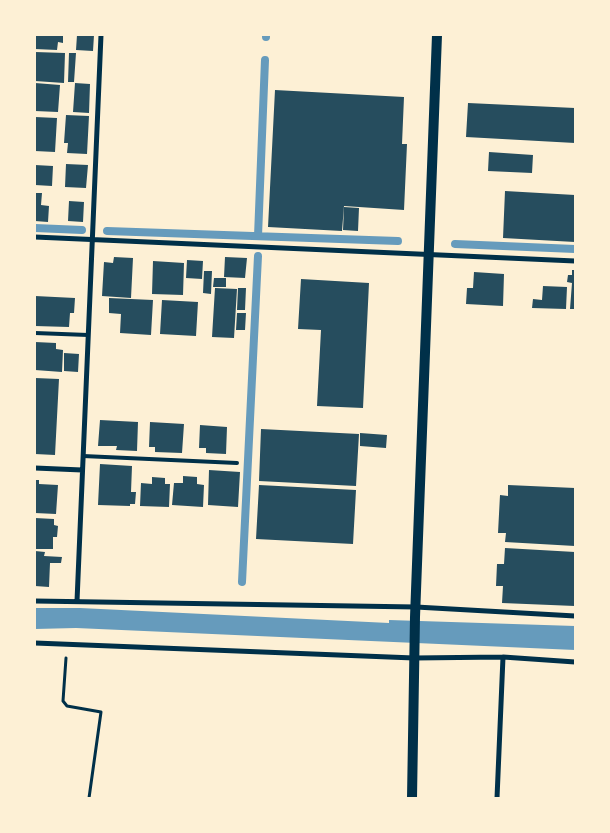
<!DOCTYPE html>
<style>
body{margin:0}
#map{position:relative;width:610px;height:833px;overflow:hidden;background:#fdf0d5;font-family:Commissioner,sans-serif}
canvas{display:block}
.frame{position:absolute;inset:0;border:36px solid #fdf0d5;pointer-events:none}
</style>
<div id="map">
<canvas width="610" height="833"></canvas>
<div class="frame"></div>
</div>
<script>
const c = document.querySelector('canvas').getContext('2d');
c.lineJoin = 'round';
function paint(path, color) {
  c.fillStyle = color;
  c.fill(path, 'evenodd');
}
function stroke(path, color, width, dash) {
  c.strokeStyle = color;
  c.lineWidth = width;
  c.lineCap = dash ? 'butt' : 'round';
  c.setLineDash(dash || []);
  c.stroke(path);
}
const water = new Path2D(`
 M35 608H80L389 623V620L575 626V650L76 628 35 629Z`);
const stream = new Path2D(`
 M266 37V35
 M35 228 82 230
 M107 231 398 241
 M258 236 265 60
 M455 244 575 249
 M242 582 258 256`);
const building = new Path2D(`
 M35 35H63V43L58 42 57 50 35 49Z
 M77 35H94L93 51 76 50Z
 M35 52 65 53 64 83 35 81Z
 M69 53H76L74 82H68Z
 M35 83 60 85 58 112 35 111Z
 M75 83 90 84 89 113 73 112Z
 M275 90 404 97 402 144H407L404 210 344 206 342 231 268 227Z
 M468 103 575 108V143L466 137Z
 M66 115 89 116 87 154 67 153 68 143H64Z
 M35 117 57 118 55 152 35 151Z
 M489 152 533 155 532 173 488 171Z
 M66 164 88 165 86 188 65 187Z
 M35 165 53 166 52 186 35 185Z
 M505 191 575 195V242L503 238Z
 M35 193H42L41 205 49 206 48 222 35 221Z
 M69 201 84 202 83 222 68 221Z
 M344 207 359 208 358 231 343 230Z
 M114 257 133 258 131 298 102 296 104 262 113 263Z
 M225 257 247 258 245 278 224 277Z
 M187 260 203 261 202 279 186 278Z
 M153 261 184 263 183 295 152 294Z
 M572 270H575V309H570L572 283 567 282 568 275H572Z
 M204 271H212L211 294 203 293Z
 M474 272 504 274 503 306 466 304 467 288H473Z
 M214 278H226V287H213Z
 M301 279 369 283 363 408 317 406 321 330 298 329Z
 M543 286 567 287 566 309 532 308 533 299 542 300Z
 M215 288 237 289 234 338 212 337Z
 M238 288H246L245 310H237Z
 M35 296 75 298 74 313H70L69 327 35 326Z
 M109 298 153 300 151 335 120 333 121 314 109 313Z
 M162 300 198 302 196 336 160 334Z
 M237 313H246L245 330H236Z
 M35 342 56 343V349L63 350 62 372 35 370Z
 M64 353 79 354 78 372 64 371Z
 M35 378 59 379 55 455 35 454Z
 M100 420 138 422 137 451 116 450 117 446H98Z
 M150 422 184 424 182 453 155 452V447H149Z
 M200 425 227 427 226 454 206 453V448H199Z
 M261 429 359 434 356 486 259 481Z
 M360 433 387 435 386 448 360 446Z
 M100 464 132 466 131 492H136L135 504H130V506L98 505Z
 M209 470 240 472 238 507 208 505Z
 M183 476 197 477V484L204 485 203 507 172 505 174 483H183Z
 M152 477 165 478V484H170L169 507 140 506 141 483 152 484Z
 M35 480H39V484L58 485 56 514 35 513Z
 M259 485 356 490 353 544 256 539Z
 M508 485 575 488V546L505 542 506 533H498L500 495 508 496Z
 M35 518 54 519V525L58 526 57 537H53V549H35Z
 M505 548 575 552V606L502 603 503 586H496L497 564H504Z
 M35 551 45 552 44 556 62 557 61 563H50L49 587 35 586Z`);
const path = new Path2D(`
 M66 658 63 701 67 706 101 712 89 798`);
const service = new Path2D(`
 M35 333 88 335
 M83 456 237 463`);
const minor = new Path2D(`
 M35 237 575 261
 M35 468 82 470
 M35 601 416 607 575 616
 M77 601 101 35
 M35 643 414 658 503 657 575 662
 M497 798 503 657`);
const secondary = new Path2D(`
 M412 798 415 617 437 35`);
paint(water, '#669bbc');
stroke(stream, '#669bbc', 8);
paint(building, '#264d5e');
stroke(path, '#003049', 3);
stroke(service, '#003049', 4);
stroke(minor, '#003049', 5);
stroke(secondary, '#003049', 10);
</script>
